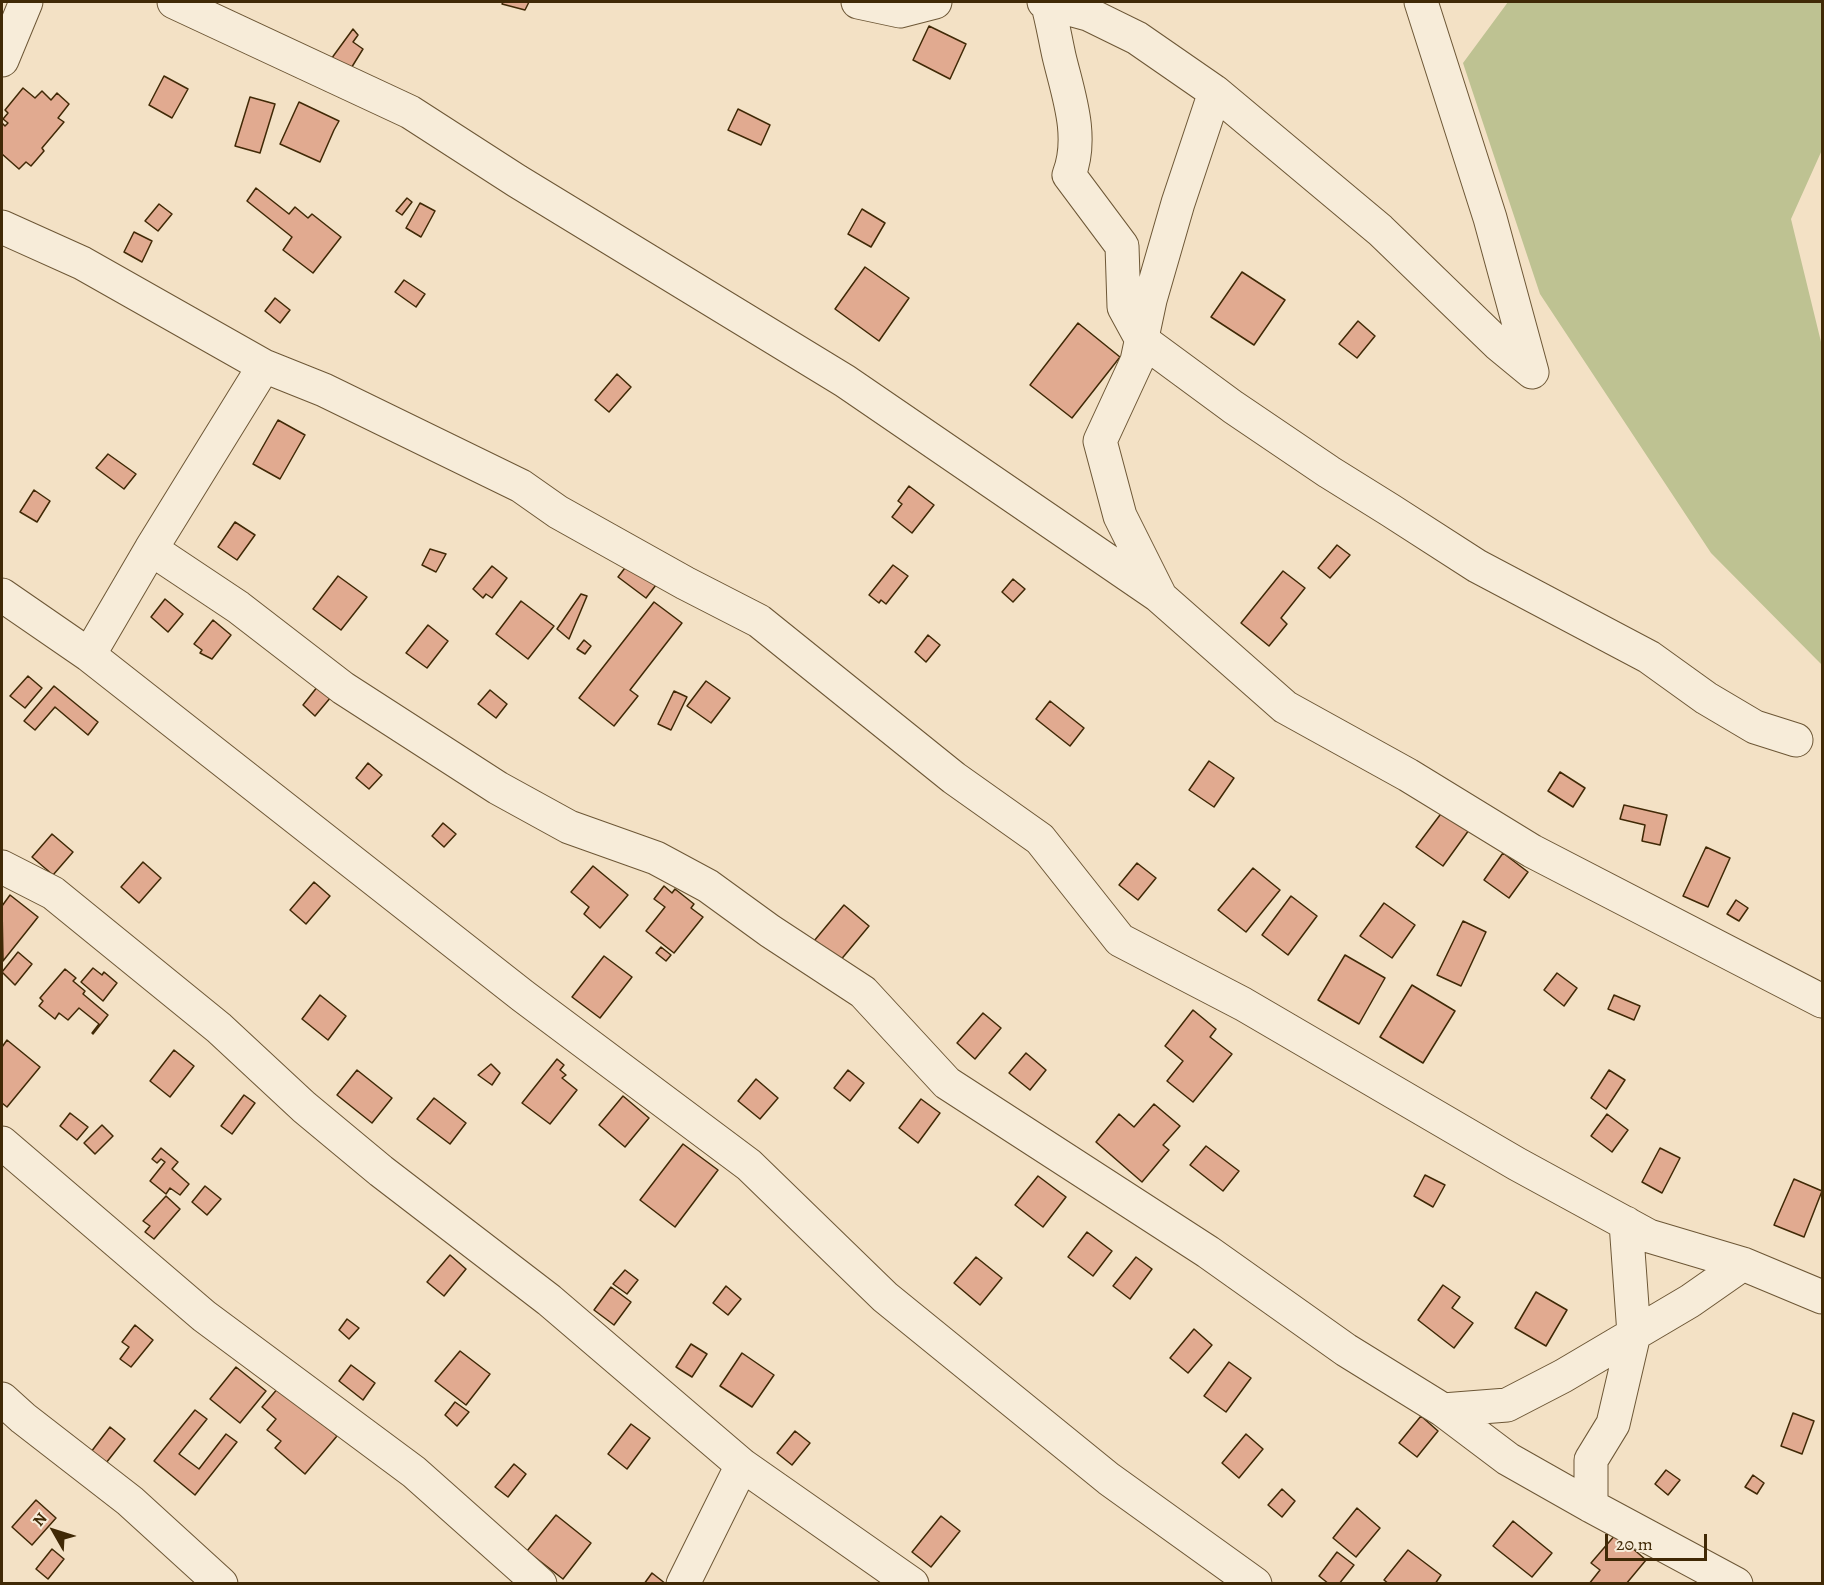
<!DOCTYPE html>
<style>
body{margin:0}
#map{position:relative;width:1824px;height:1585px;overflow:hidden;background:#f3e1c5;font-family:Alegreya,serif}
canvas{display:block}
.frame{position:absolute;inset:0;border:3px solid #402906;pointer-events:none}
.north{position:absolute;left:24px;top:1501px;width:60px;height:60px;-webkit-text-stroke:4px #f7ecd9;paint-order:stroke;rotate:309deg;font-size:16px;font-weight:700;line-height:24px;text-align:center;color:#402906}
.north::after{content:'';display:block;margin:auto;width:21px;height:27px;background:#402906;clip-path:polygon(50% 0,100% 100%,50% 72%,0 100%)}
.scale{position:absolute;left:1605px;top:1534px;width:102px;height:27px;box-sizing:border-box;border:3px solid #402906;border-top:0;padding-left:8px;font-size:18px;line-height:21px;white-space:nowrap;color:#402906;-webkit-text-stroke:4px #f7ecd9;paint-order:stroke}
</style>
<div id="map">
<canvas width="1824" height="1585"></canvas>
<div class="frame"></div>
<div class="north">N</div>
<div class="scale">20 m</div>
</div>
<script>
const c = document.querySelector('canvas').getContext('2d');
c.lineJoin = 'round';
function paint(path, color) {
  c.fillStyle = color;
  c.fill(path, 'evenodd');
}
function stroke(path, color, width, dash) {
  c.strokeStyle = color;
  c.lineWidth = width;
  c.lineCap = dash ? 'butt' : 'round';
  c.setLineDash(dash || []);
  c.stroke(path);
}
const green = new Path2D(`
 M1508 2H1822V150L1791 219 1822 346V665L1711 553 1540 294 1463 63Z`);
const building = new Path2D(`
 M503 2H529L525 10 502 4Z
 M929 26 966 44 950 79 913 60Z
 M353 29 358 35 353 42 363 49 345 78 326 66Z
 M164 76 188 89 172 118 149 105Z
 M23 88 35 98 42 91 51 100 57 93 69 104 58 118 64 122 42 148 44 151 31 166 26 162 19 169 2 154V123L5 126 8 123 3 119 8 113 5 110Z
 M250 97 275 104 260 153 235 146Z
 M299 102 339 121 334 130 320 162 280 144Z
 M738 109 770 125 761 145 728 130Z
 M256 188 289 214 295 207 308 218 312 214 341 237 313 273 283 250 292 237 247 201Z
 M407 198 412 202 402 215 396 211Z
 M420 203 435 211 421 237 406 228Z
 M159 204 172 214 158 231 145 221Z
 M862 209 885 223 871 247 848 234Z
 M134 232 152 241 142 262 124 252Z
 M865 267 909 298 879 341 835 309Z
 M1242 272 1285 300 1254 345 1211 317Z
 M404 280 425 294 416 307 395 292Z
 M275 298 290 310 280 323 265 311Z
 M1358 321 1375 336 1357 358 1339 344Z
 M1078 323 1120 357 1072 418 1030 385Z
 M617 374 631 387 609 412 595 400Z
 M278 420 305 435 280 479 253 464Z
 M108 454 136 474 124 489 96 468Z
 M909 486 934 505 912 533 892 517 902 504 898 501Z
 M34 490 50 501 37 522 20 512Z
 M235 522 255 535 237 560 218 547Z
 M1337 545 1350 555 1330 578 1318 568Z
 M430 549 446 554 436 572 422 565Z
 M628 564 656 585 646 598 618 577Z
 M893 565 908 576 886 604 881 600 879 603 869 595Z
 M492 566 507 578 492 598 486 594 483 598 473 589Z
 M1283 571 1305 588 1281 618 1287 624 1269 646 1241 623Z
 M338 576 367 597 341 630 313 609Z
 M1013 579 1025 589 1013 602 1002 592Z
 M581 594 587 596 569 639 557 629Z
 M165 599 183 614 168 632 151 617Z
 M521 601 554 626 528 659 496 634Z
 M654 602 682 623 630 690 638 696 614 726 579 698Z
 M213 620 231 635 212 659 200 653 202 650 194 644Z
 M428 625 448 641 427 668 406 653Z
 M928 635 940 645 926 662 915 652Z
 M584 640 591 646 585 654 577 649Z
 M28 676 42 688 25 708 10 696Z
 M706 681 730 698 711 723 687 706Z
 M54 686 98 722 88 735 55 707 35 730 24 721Z
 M318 686 331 697 315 716 303 705Z
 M490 690 507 704 496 718 478 704Z
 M674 691 687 697 671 730 658 724Z
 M1050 701 1084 728 1070 746 1036 719Z
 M1209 761 1234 778 1214 807 1189 790Z
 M368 763 382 775 369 789 356 778Z
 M1560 772 1585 788 1573 807 1548 791Z
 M1624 805 1667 815 1660 845 1642 841 1645 825 1620 819Z
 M1443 811 1469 830 1443 866 1416 847Z
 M443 823 456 834 444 847 432 836Z
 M52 834 73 852 53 875 32 857Z
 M1706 847 1730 858 1708 907 1683 896Z
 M1503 853 1528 872 1509 898 1484 880Z
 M143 862 161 878 139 903 121 887Z
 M1137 863 1156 878 1138 900 1119 885Z
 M593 866 628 895 600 928 584 914 589 907 571 892Z
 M1253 868 1280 890 1246 932 1218 910Z
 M314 882 330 896 306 924 290 910Z
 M664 886 672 893 675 889 694 904 691 908 703 917 674 953 646 931 665 907 654 899Z
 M10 895 38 917 3 961 2 906Z
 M1291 896 1317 916 1288 955 1262 935Z
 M1736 900 1748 908 1739 921 1727 914Z
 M1384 903 1415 925 1392 958 1360 936Z
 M844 905 869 926 839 962 814 941Z
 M1463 921 1486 932 1461 986 1437 975Z
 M661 947 671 955 666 961 656 953Z
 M18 952 32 964 15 985 2 972Z
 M1345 955 1385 978 1359 1024 1318 1000Z
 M604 956 632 977 600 1018 572 997Z
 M93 968 102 975 104 972 117 983 103 1001 81 982Z
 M65 969 76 978 73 981 85 991 83 994 108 1015 93 1034 92 1033 99 1024 79 1008 68 1020 59 1013 55 1019 39 1006 43 1001 40 998Z
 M1557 973 1577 988 1564 1006 1544 990Z
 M1412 985 1455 1011 1423 1063 1380 1037Z
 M320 995 346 1016 328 1040 302 1019Z
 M1614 995 1640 1006 1634 1020 1608 1009Z
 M1193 1010 1216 1029 1210 1037 1232 1054 1193 1102 1167 1081 1183 1061 1165 1046Z
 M983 1013 1001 1028 975 1059 957 1043Z
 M7 1040 40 1067 7 1107 2 1103V1047Z
 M174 1050 194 1066 170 1097 150 1081Z
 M1026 1053 1046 1070 1030 1090 1009 1073Z
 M557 1059 564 1065 560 1070 566 1075 562 1078 577 1090 550 1124 522 1103Z
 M491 1064 500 1073 492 1085 478 1075Z
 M357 1070 392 1098 372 1123 337 1095Z
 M848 1070 864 1083 850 1101 834 1088Z
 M1609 1070 1625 1080 1606 1109 1591 1098Z
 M756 1079 778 1098 760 1119 738 1101Z
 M244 1095 255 1103 232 1134 221 1126Z
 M623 1096 649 1118 625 1147 599 1125Z
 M434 1098 466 1123 450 1144 417 1119Z
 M921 1099 940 1113 918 1143 899 1128Z
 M1154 1104 1180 1126 1163 1145 1169 1150 1142 1182 1096 1142 1119 1114 1134 1127Z
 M70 1113 88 1127 77 1140 60 1126Z
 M1607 1114 1628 1130 1612 1152 1591 1136Z
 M102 1125 113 1136 95 1154 84 1143Z
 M683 1144 718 1170 675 1227 640 1200Z
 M1206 1146 1239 1171 1223 1191 1190 1165Z
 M161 1148 178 1162 172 1169 189 1184 180 1195 170 1188 166 1194 150 1181 165 1162 161 1159 157 1163 152 1159Z
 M1660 1148 1680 1158 1662 1193 1642 1182Z
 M1425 1175 1445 1185 1433 1207 1414 1196Z
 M1038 1176 1066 1197 1043 1227 1015 1205Z
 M1794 1179 1822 1191 1804 1237 1774 1225Z
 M205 1186 221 1199 207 1215 192 1202Z
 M166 1196 180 1209 154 1239 145 1232 150 1226 143 1221Z
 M1087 1232 1112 1251 1093 1276 1068 1257Z
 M450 1255 466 1269 444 1296 427 1282Z
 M976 1257 1002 1278 980 1305 954 1283Z
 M1136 1257 1152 1269 1130 1299 1113 1286Z
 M625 1270 638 1280 627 1294 613 1284Z
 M1443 1285 1460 1297 1452 1308 1473 1323 1454 1348 1418 1320Z
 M726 1286 741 1299 728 1315 713 1303Z
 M611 1287 631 1302 614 1325 594 1310Z
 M1536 1292 1567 1310 1546 1346 1515 1328Z
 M347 1319 359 1328 349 1339 339 1330Z
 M135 1325 153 1340 131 1367 120 1359 129 1347 122 1342Z
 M1194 1329 1212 1345 1188 1373 1170 1358Z
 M691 1344 707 1354 692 1377 676 1367Z
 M460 1351 490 1374 466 1405 435 1381Z
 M742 1353 774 1375 752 1407 720 1386Z
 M1229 1362 1251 1378 1226 1412 1204 1396Z
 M351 1365 375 1383 363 1400 339 1381Z
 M236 1367 266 1391 240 1423 210 1399Z
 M279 1387 337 1436 305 1474 275 1448 281 1441 267 1430 276 1419 262 1407Z
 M455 1402 469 1412 457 1426 445 1415Z
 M195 1410 207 1419 179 1454 199 1469 226 1434 237 1442 195 1495 154 1461Z
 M1793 1413 1814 1421 1802 1454 1781 1446Z
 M1421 1416 1438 1431 1417 1457 1399 1443Z
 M631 1424 650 1438 627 1469 608 1454Z
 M110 1427 125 1439 106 1463 91 1452Z
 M795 1431 810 1443 792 1465 777 1453Z
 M1246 1434 1263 1449 1239 1478 1222 1463Z
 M514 1464 526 1474 508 1497 495 1487Z
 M1666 1470 1680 1480 1668 1495 1655 1484Z
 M1753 1475 1764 1483 1757 1494 1745 1487Z
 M1282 1489 1295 1501 1282 1517 1268 1505Z
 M36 1500 56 1518 32 1545 12 1527Z
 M1357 1508 1380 1528 1356 1557 1333 1538Z
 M556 1515 591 1543 563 1579 527 1551Z
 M941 1516 960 1531 931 1567 912 1552Z
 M1513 1521 1552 1553 1532 1577 1493 1546Z
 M1616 1534 1646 1560 1626 1584H1589L1600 1570 1591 1563Z
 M52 1549 64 1559 48 1579 36 1569Z
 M1408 1550 1441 1575 1435 1584H1389L1384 1580Z
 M1337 1552 1354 1565 1339 1584H1329L1319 1576Z
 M652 1573 666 1584H644Z`);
const minor = new Path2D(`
 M174 2 410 112 517 181 845 381 1159 596 1285 707 1408 775 1532 851 1822 1001
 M858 2 900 11 935 2
 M1044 2 1088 14 1137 38 1215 92 1380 230 1498 344 1532 372 1490 218 1421 2
 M1047 2C1052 19 1055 38 1059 56 1068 94 1084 136 1069 175L1122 246 1124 307 1142 340 1233 407 1329 472 1390 510 1477 566 1649 657 1706 698 1755 727 1796 740
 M2 60 26 2
 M2 227 82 263 264 366 324 390 521 486 558 512 685 583 759 621 954 778 1040 839 1120 940 1243 1004 1517 1164 1649 1236 1743 1264 1822 1297
 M151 549 238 607 343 688 498 788 569 827 656 858 708 886 770 931 863 992 947 1083 1208 1252 1346 1350 1443 1410 1508 1459 1591 1506 1736 1584
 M1159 594 1120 516 1100 441 1137 361 1150 300 1178 203 1215 92
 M2 595 89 655 523 996 749 1165 885 1297 1109 1479 1255 1584
 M89 655 151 549 264 366
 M2 867 53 893 219 1028 304 1107 381 1171 549 1300 742 1465 912 1584
 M2 1143 204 1316 414 1472 540 1584
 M2 1399 23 1418 130 1501 221 1584
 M1443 1410 1507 1405 1563 1376 1690 1301 1743 1264
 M1591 1506V1460L1613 1424 1634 1334 1626 1223
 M683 1584 742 1465`);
paint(green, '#bec292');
paint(building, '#e1aa90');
stroke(building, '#402906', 1.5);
stroke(minor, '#6d5736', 35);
stroke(minor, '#f7ecd9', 33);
</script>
